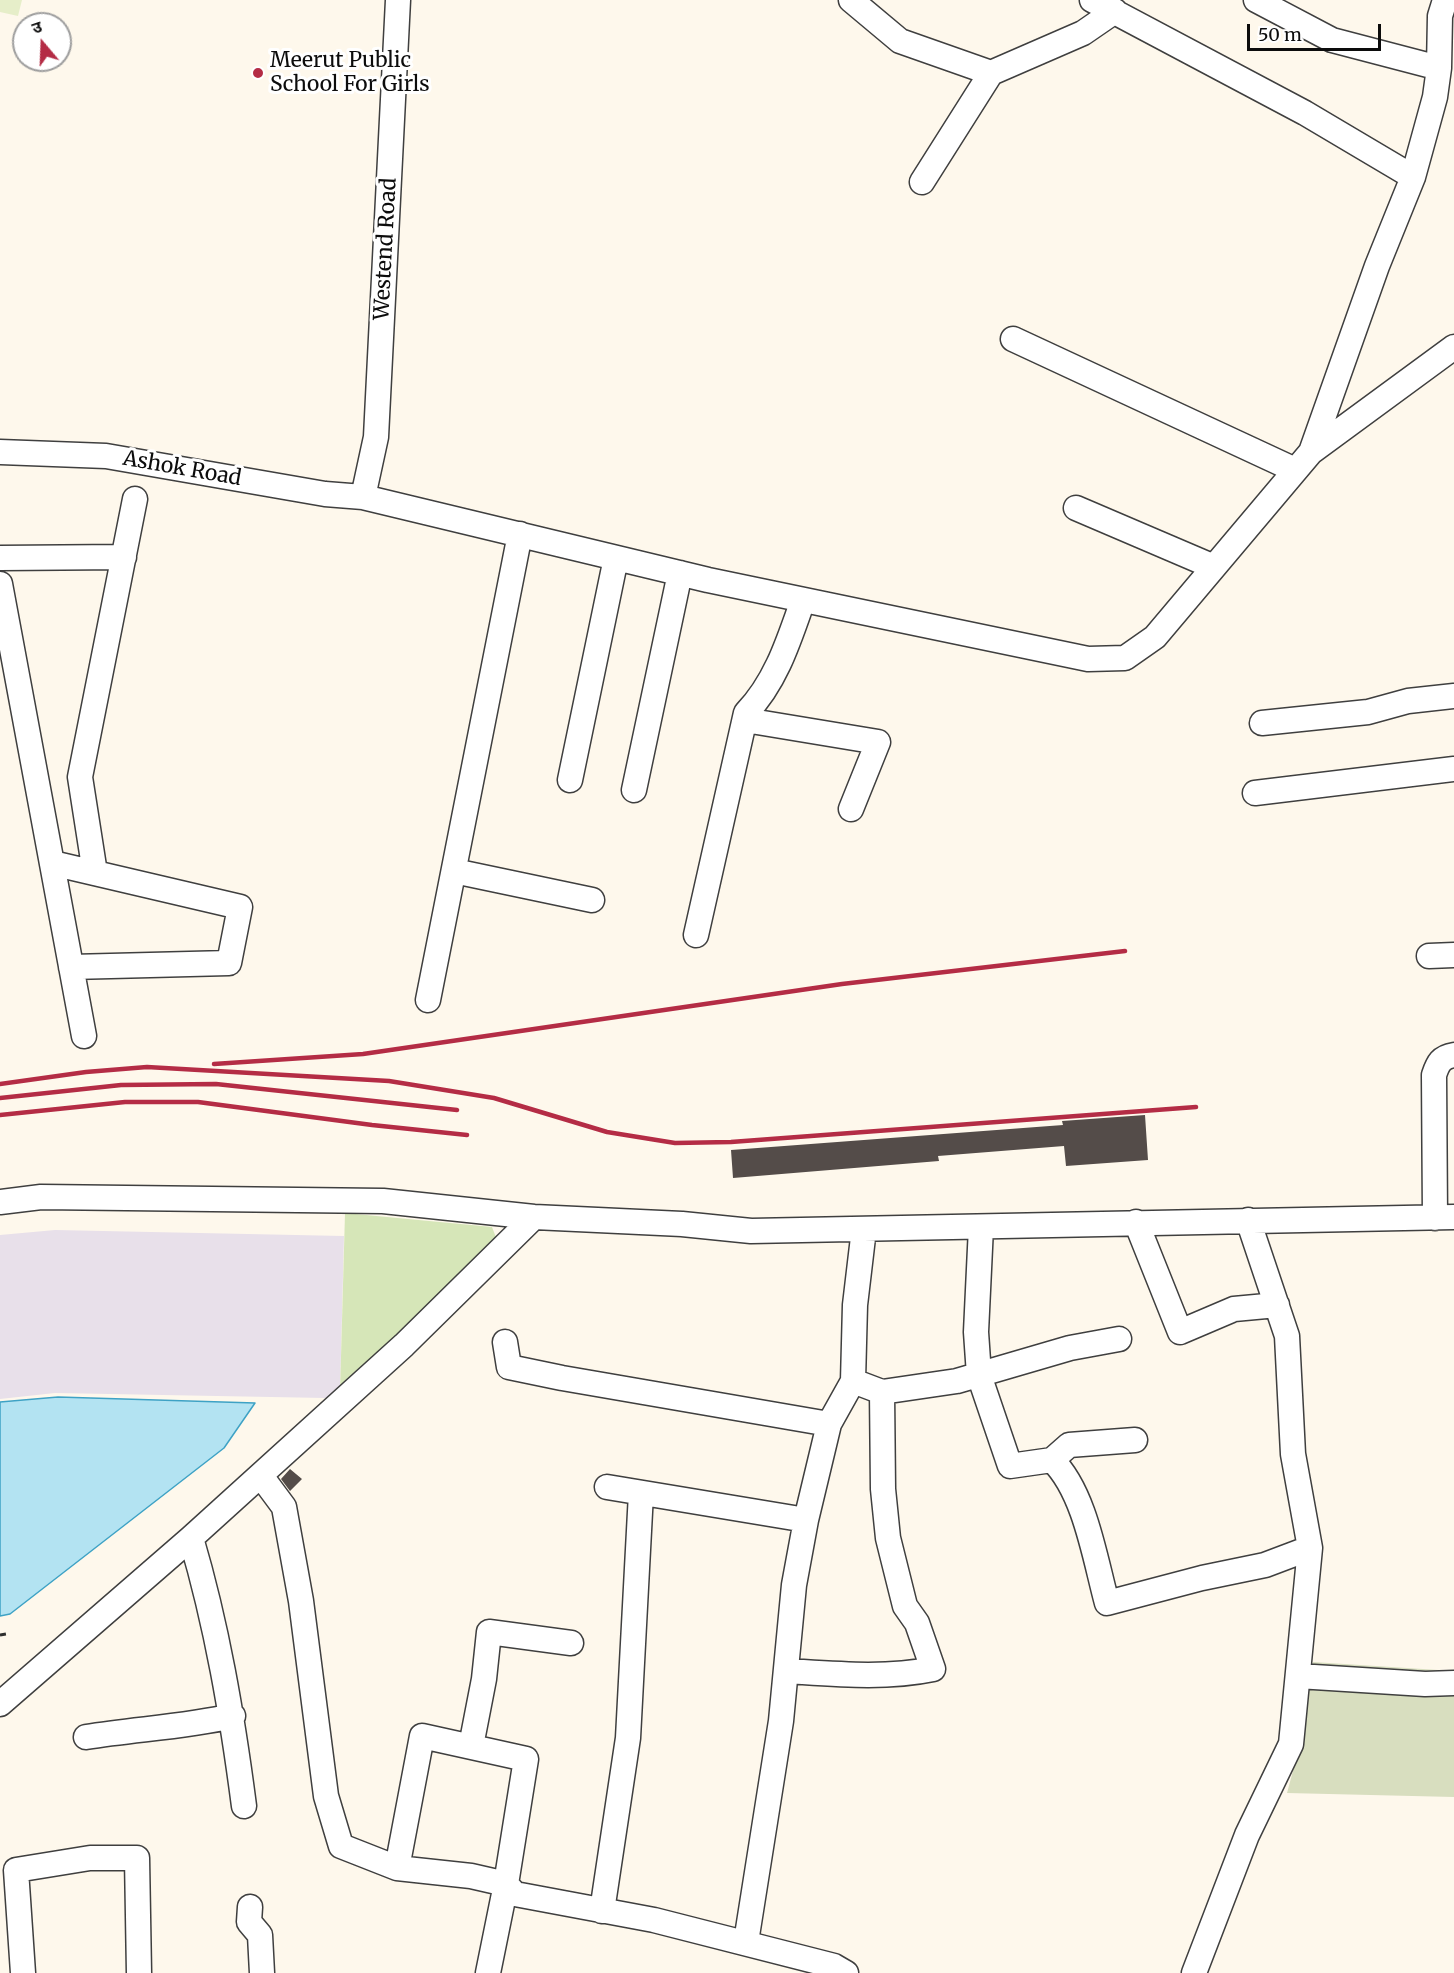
<!DOCTYPE html>
<meta charset="utf-8">
<style>
body{margin:0}
#map{position:relative;width:1454px;height:1973px;overflow:hidden;background:#fef8ec;font-family:Merriweather,"Noto Sans Devanagari",serif}
canvas{display:block}
.north{position:absolute;left:12px;top:12px;width:60px;height:60px;box-sizing:border-box;background:#fff;border:2px solid #9e9e9e;border-radius:50%;rotate:341deg;font-size:16px;font-weight:700;line-height:24px;text-align:center;color:#0c0c0c}
.north::after{content:'';display:block;margin:auto;width:21px;height:27px;background:#b42c45;clip-path:polygon(50% 0,100% 100%,50% 72%,0 100%)}
.scale{position:absolute;left:1247px;top:24px;width:134px;height:27px;box-sizing:border-box;border:3px solid #0c0c0c;border-top:0;padding-left:8px;font-size:18px;line-height:21px;white-space:nowrap;color:#0c0c0c;-webkit-text-stroke:4px #fff;paint-order:stroke}
</style>
<div id="map">
<canvas width="1454" height="1973"></canvas>
<div class="north">उ</div>
<div class="scale">50 m</div>
</div>
<script>
const c = document.querySelector('canvas').getContext('2d');
c.lineJoin = 'round';
function paint(path, color) {
  c.fillStyle = color;
  c.fill(path, 'evenodd');
}
function stroke(path, color, width, dash) {
  c.strokeStyle = color;
  c.lineWidth = width;
  c.lineCap = dash ? 'butt' : 'round';
  c.setLineDash(dash || []);
  c.stroke(path);
}
function label(font, color, halo, rows, align = 'center') {
  c.font = font + ' Merriweather,serif';
  c.lineWidth = 6;
  c.setLineDash([]);
  c.textBaseline = 'middle';
  c.strokeStyle = halo;
  c.fillStyle = color;
  for (const [text, x, y, turn = 0] of rows) {
    c.save();
    c.translate(x, y);
    c.rotate((+turn || 0) * Math.PI / 180);
    c.textAlign = isNaN(turn) ? turn : align;
    if (halo) c.strokeText(text, 0, 0);
    c.fillText(text, 0, 0);
    c.restore();
  }
}
const industrial = new Path2D(`
 M55 1230 344 1236 340 1393 325 1398 55 1393 0 1399V1235Z`);
const green = new Path2D(`
 M345 1213 492 1227 497 1240 340 1393Z`);
const cemetery = new Path2D(`
 M1313 1662 1454 1671V1797L1287 1793 1297 1756Z`);
const pitch = new Path2D(`
 M0 0H22L18 16 0 12Z`);
const water = new Path2D(`
 M58 1397 255 1403 224 1448 10 1614 0 1616V1402Z`);
const building = new Path2D(`
 M1145 1115 1148 1160 1066 1166 1064 1146 938 1156 939 1161 733 1178 731 1150 1063 1125 1062 1121Z
 M290 1469 302 1479 290 1491 281 1479Z`);
const path = new Path2D(`
 M0 1635 6 1634`);
const minor = new Path2D(`
 M851 0 900 41 991 73
 M1092 0 1305 113 1413 177
 M1256 0 1332 40 1439 68
 M922 182 991 73 1083 33 1115 11
 M1013 339 1295 470
 M0 452 106 456 325 494 363 497 708 580 1088 659 1125 658 1155 637 1311 452 1454 347
 M1311 452 1377 266 1413 177 1435 97 1439 68 1440 16 1445 0
 M363 497 376 437 398 0
 M1076 508 1214 567
 M0 558 124 557
 M0 584 84 1036
 M745 720 878 742 851 809
 M1262 723 1368 712 1408 701 1454 696
 M570 780 616 558
 M634 790 680 573
 M1255 793 1454 769
 M52 863 240 907 229 963 71 967
 M454 871 592 900
 M95 873 80 777 135 499
 M696 935 746 713C776 682 789 640 803 600
 M1429 956 1454 955
 M428 1000 520 534
 M0 1202 41 1197 383 1201 534 1217 682 1224 751 1231 1454 1217
 M1435 1218 1434 1075C1438 1063 1441 1057 1454 1055
 M1136 1222 1180 1332 1234 1309 1277 1305
 M981 1227 976 1332 979 1375 1010 1466 1052 1460 1069 1445 1135 1440
 M864 1229 855 1305 853 1381 882 1392 957 1381 1070 1348 1119 1339
 M505 1342 509 1367 562 1378 829 1424
 M1052 1460C1085 1492 1095 1559 1107 1603L1202 1578 1265 1565 1310 1548
 M261 1476 284 1507 301 1601 326 1796 341 1846 397 1868 471 1876 506 1884 526 1759 422 1736 397 1868
 M607 1487 806 1520
 M191 1538C217 1626 232 1714 244 1806
 M786 1671C835 1674 885 1679 933 1669L917 1623 905 1606 888 1538 883 1489 882 1392
 M1298 1676 1425 1684 1454 1683
 M0 1704 191 1538 404 1345 534 1217
 M86 1737C135 1729 184 1727 233 1716
 M471 1746 484 1679 489 1632 571 1643
 M250 1907 249 1922 260 1935 262 1973
 M602 1911 628 1738 641 1493
 M746 1942 781 1721 794 1585 806 1520 829 1424 853 1381
 M23 1973 16 1870 90 1858H137L139 1973
 M488 1973 506 1884 515 1894 654 1920 834 1966 846 1973
 M1194 1973 1247 1835 1291 1744 1310 1548 1293 1454 1287 1336 1248 1220`);
const rail = new Path2D(`
 M214 1064 363 1054 842 984 1125 951
 M0 1084 86 1072 147 1067 389 1081 494 1098 607 1132 675 1143 731 1142 1196 1107
 M0 1098 121 1085 216 1084 457 1110
 M0 1115 125 1102H198L372 1125 467 1135`);
const markers = [
 [258,73,6,"#b42c45"]
];
const poiNames = [
 ["Meerut Public",270,61],
 ["School For Girls",270,85]
];
const streetNames = [
 ["Westend Road",386,249,-87],
 ["Ashok Road",182,469,10]
];
paint(industrial, '#e8e0ea');
paint(green, '#d6e6b8');
paint(cemetery, '#d8debf');
paint(pitch, '#e6eec9');
paint(water, '#b3e3f2');
stroke(water, '#3ea2c5', 1.5);
paint(building, '#544c49');
stroke(minor, '#3f3f3f', 27);
stroke(path, '#2e2e2e', 3, [6, 3]);
stroke(minor, '#fff', 24);
stroke(rail, '#b42c45', 4.5);
for (const [x, y, r, color] of markers) {
  const dot = new Path2D();
  dot.arc(x, y, r, 0, 2 * Math.PI);
  c.fillStyle = color;
  c.fill(dot);
  stroke(dot, '#fff', 2);
}
label('21px', '#0c0c0c', '#fff', poiNames, 'left');
label('21px', '#0c0c0c', '#fff', streetNames);
</script>
